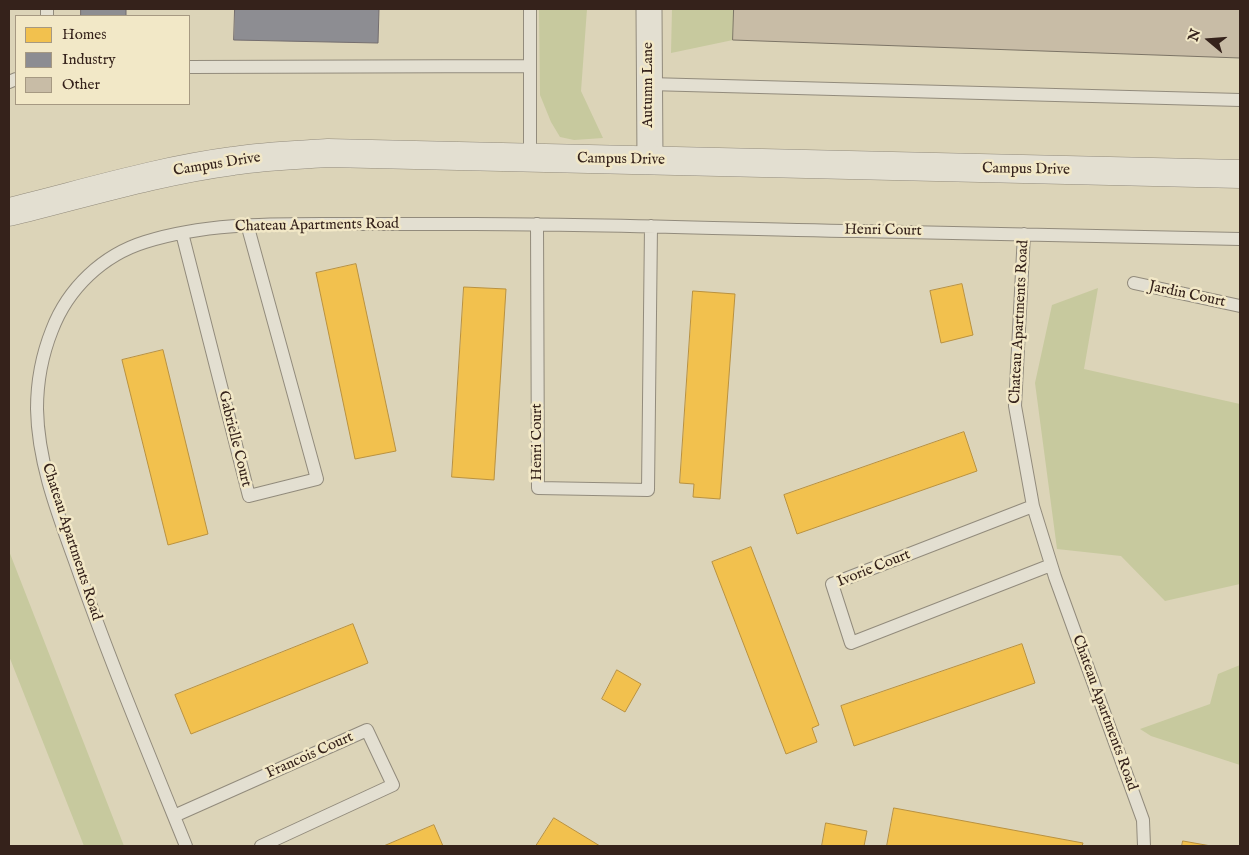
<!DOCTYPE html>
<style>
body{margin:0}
#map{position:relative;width:1249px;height:855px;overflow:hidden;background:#dcd4b8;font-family:"IM FELL English",serif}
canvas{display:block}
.frame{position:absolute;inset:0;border:10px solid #35221b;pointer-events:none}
.legend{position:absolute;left:15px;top:15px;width:175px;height:90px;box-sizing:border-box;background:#f2e8c7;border:1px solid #a69982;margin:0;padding:6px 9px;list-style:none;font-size:15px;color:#35221b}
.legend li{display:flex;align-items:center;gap:10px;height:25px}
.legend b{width:25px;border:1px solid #a69982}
.north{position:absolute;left:1184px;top:15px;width:50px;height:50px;-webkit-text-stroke:4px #f2e8c7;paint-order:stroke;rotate:288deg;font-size:14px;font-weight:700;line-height:20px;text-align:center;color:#35221b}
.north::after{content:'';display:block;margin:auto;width:18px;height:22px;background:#35221b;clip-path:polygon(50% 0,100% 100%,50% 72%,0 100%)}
</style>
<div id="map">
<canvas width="1249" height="855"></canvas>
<div class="frame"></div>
<ul class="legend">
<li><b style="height:14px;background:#f2c14e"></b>Homes</li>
<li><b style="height:14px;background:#8d8d92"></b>Industry</li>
<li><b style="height:14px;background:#c8bca6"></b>Other</li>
</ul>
<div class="north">N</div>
</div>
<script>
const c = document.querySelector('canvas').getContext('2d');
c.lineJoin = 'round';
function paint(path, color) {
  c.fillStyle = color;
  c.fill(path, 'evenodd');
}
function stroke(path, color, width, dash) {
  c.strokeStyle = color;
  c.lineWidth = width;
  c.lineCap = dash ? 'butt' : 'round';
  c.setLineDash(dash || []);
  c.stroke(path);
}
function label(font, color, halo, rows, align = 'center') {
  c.font = font + ' "IM FELL English",serif';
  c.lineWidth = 5;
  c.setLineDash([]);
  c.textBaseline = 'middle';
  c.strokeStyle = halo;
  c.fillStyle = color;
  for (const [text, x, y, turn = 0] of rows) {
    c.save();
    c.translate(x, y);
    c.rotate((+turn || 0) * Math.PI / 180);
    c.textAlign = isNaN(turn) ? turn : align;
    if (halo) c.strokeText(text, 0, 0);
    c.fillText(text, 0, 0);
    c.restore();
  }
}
const green = new Path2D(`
 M539 9H587L581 91 603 138 574 140 560 137 551 122 540 95Z
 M672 9H734L733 40 671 53Z
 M1098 288 1084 369 1240 404V584L1165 601 1121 556 1057 549 1035 383 1052 305Z
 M9 551 124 846H84L9 656Z
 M1240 665V765L1151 736 1140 729 1210 704 1218 674Z`);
const homes = new Path2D(`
 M356 264 396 451 355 459 316 273Z
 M962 284 973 335 941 343 930 291Z
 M464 287 506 289 494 480 452 477Z
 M693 291 735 294 720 499 693 497 694 484 680 483Z
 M163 350 208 534 168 545 122 360Z
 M964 432 977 471 797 534 784 495Z
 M751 547 819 725 812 728 817 742 786 754 712 562Z
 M353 624 368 663 191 734 175 695Z
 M1022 644 1035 683 854 746 841 706Z
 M617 670 641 684 625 712 602 699Z
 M894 808 1083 843 1082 846H887Z
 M554 818 600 846H536Z
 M826 823 867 831 864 846H822Z
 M434 825 443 846H384Z
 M1183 841 1211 846H1182Z`);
const industry = new Path2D(`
 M81 9H126V16H81Z
 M235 9H379L378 43 234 40Z`);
const building = new Path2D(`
 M734 9H1240V58L733 40Z`);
const service = new Path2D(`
 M530 9V158
 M47 16V9
 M189 67 530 66
 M9 82 16 79
 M649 84 1240 100
 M537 224 538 488 648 490 651 226
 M182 233 249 496 317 479 247 224
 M1024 234 1015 406 1033 506 1055 577 1143 820 1144 846
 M1134 283 1240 306
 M1033 506 832 584 851 643 1051 565
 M174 816 367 730 393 785 261 846
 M186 846C148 752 109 659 76 564 58 514 38 463 37 409 37 382 42 355 52 330 68 288 103 255 145 242 202 224 263 224 322 224 373 224 423 224 474 224 602 224 729 229 857 231 985 234 1112 236 1240 239`);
const minor = new Path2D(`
 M649 9 650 161`);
const tertiary = new Path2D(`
 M9 212C83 194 157 171 233 161 264 156 297 155 328 153L1240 174`);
const streetNames = [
 ["Autumn Lane",649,85,-90],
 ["Campus Drive",621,160,1],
 ["Campus Drive",217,165,-9],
 ["Campus Drive",1026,170,1],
 ["Chateau Apartments Road",317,226,-1],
 ["Henri Court",883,231,1],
 ["Jardin Court",1187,295,12],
 ["Chateau Apartments Road",1020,322,-87],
 ["Gabrielle Court",234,439,76],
 ["Henri Court",538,442,-90],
 ["Chateau Apartments Road",71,542,72],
 ["Ivorie Court",874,569,-22],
 ["Chateau Apartments Road",1104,713,70],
 ["Francois Court",310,756,-24]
];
paint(green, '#c7c99e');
paint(homes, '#f2c14e');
stroke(homes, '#b9913f', 1);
paint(industry, '#8d8d92');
stroke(industry, '#736d6e', 1);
paint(building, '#c8bca6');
stroke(building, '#7c7466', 1);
stroke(service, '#928b7c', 14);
stroke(minor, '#928b7c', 27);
stroke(tertiary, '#928b7c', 29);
stroke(service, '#e3dfd1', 12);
stroke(minor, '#e3dfd1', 25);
stroke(tertiary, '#e3dfd1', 28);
label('15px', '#35221b', '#f2e8c7', streetNames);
</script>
